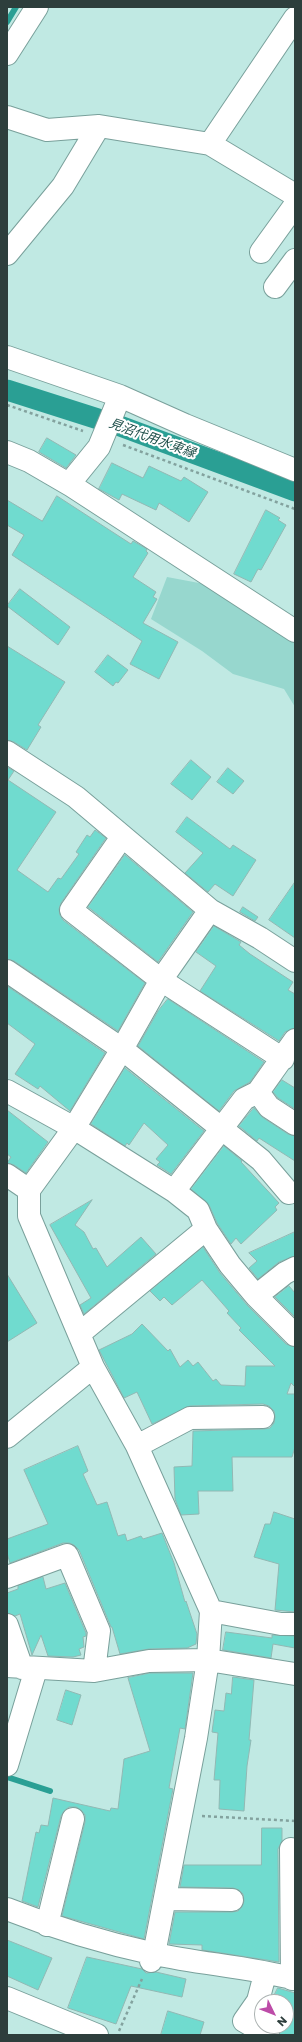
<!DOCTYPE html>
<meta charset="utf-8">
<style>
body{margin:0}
#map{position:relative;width:302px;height:2042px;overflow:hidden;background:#c0e9e3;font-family:Poppins,sans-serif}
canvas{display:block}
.frame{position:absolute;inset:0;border:8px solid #2d3e3c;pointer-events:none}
.north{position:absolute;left:254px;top:1994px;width:40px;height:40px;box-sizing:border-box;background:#fff;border:1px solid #abb2b1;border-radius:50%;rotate:133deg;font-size:11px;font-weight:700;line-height:16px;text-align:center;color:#2d3e3c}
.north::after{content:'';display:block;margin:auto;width:14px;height:18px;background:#bd4ca8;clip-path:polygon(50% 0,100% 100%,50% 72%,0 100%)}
</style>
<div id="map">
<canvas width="302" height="2042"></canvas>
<div class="frame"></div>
<div class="north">N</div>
</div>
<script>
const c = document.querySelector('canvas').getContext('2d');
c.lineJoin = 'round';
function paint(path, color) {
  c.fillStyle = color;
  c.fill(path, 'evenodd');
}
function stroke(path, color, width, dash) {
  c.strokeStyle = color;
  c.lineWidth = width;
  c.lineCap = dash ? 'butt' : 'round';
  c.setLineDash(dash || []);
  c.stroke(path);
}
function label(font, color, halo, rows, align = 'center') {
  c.font = font + ' Poppins,"Noto Sans JP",sans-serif';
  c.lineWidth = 4;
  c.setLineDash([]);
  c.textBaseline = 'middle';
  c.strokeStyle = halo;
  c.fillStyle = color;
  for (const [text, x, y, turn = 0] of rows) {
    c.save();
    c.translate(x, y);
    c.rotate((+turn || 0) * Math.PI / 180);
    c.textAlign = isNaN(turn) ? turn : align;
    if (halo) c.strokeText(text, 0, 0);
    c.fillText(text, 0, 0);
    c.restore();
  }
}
const green = new Path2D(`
 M167 577 215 586 295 640V707L284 689 233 674 202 651 151 619Z`);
const stream = new Path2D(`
 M7 22 16 7
 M7 1777 50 1791`);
const canal = new Path2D(`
 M7 390 120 426 295 491`);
const building = new Path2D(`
 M47 438 76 455 66 468 39 452Z
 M112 463 143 478 149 466 181 481 184 477 208 492 189 522 159 503 156 510 122 494 119 500 99 489Z
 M57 496 131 544 133 541 147 549 146 551 148 553 133 577 156 592 153 597 157 599 143 623 178 642 159 679 130 664 142 641 12 555 24 535 7 525V500L42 521Z
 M266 510 280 518 278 520 286 525 261 570 258 569 251 582 234 574Z
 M20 589 70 627 58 645 7 606Z
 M7 646 65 682 38 725 41 727 27 750 14 742 7 740Z
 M108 655 128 670 118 683 116 682 113 686 95 672Z
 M191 760 211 777 192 800 171 784Z
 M7 767 14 771 8 780 56 812 17 870 48 892 58 878 61 879 79 854 76 852 87 835 90 837 95 830 106 838 61 903 59 909 60 915 63 920 145 983 118 1031 14 961 7 959Z
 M228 768 244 781 233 794 217 782Z
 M187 817 230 849 233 845 256 860 233 896 215 884 208 892 185 873 203 853 176 832Z
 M125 855 193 912 158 962 88 907Z
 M295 882V938L269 920Z
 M243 907 258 917 255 921 240 912Z
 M214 926 241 942 239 945 250 954 293 982 288 990 295 994V1028L285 1032 279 1041 200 991 216 966 196 952Z
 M7 986 105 1053 70 1111 40 1086 38 1089 15 1074 35 1044 7 1023Z
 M168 999 264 1062 250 1082 234 1091 219 1111 138 1046 158 1011Z
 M125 1068 204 1131 171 1174 157 1165 160 1162 156 1159 168 1145 144 1123 129 1145 127 1143 125 1146 91 1124Z
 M282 1080 295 1088V1109L278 1098 273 1092Z
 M254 1108 262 1117 288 1134 295 1136V1161L259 1138 257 1141 239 1126Z
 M7 1110 48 1142 26 1173 14 1165 7 1163 11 1157 7 1154Z
 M224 1146 242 1161 241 1162 279 1203 275 1207 277 1210 241 1244 236 1238 231 1244 217 1223 209 1205 191 1189Z
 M92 1200 75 1225 84 1232 93 1249 96 1248 107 1267 141 1237 156 1254 84 1314 80 1305 91 1298 50 1225Z
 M295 1232V1256L279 1262 258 1279 249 1268 257 1261 249 1253Z
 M203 1247 220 1273 247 1305 286 1344 295 1347V1387L291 1383 287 1394H295V1447L292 1457H232L233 1491H198L199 1514 181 1515 175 1499 174 1467 192 1466 193 1431 264 1429 270 1428 274 1423 275 1417 274 1411 269 1406 263 1404 190 1406 152 1424 137 1392 124 1398 99 1350 132 1334 142 1324 168 1351 170 1349 180 1367 188 1360 193 1366 198 1362 213 1381 216 1379 221 1385 245 1386 246 1366H275L239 1330 241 1328 227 1313 229 1311 202 1280 172 1305 164 1297 160 1301 150 1291Z
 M7 1274 37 1323 7 1342Z
 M289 1286 295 1293V1317L275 1297Z
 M78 1446 88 1471 83 1474 97 1505 107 1502 118 1536 125 1534 127 1541 141 1536 143 1539 162 1533 174 1563 185 1602 186 1601 197 1634 196 1644 187 1648 149 1649 120 1654 112 1627H111L79 1550 74 1545 69 1543H63L10 1563 7 1553V1539L48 1524 24 1470Z
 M274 1512 295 1519V1612L275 1610 279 1564 254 1557 265 1524H270Z
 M43 1577 46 1589 65 1583 86 1633V1636L83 1637 84 1647 79 1649 81 1655 73 1657 48 1656 41 1635 32 1655 20 1614 15 1616 7 1613V1593L18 1589V1586Z
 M226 1632 272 1638V1635L295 1636V1648L273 1644 271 1658 223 1650Z
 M150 1673H193L185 1729 180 1728 169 1788 173 1789 144 1939 62 1916 85 1822V1815L81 1810 76 1807H69L64 1811 61 1816 38 1907 22 1901 36 1832 39 1833 41 1825 48 1826 53 1798 110 1811 111 1808 118 1809 124 1759 150 1751 128 1678Z
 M233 1677 254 1680 249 1740H251L247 1766 244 1811 219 1809 220 1780H214L218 1733 212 1732 215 1710 224 1711 226 1693 231 1694Z
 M66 1690 81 1695 72 1725 57 1720Z
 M262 1828H282V1841L278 1849 279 1962 202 1950V1945L169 1944 175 1912H232L238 1911 242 1907 244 1901 243 1894 239 1890 233 1888 180 1887 184 1865H261Z
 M7 1940 52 1958 38 1990 7 1976Z
 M87 1957 142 1969 146 1973 156 1972 186 1979 182 1997 131 1986 116 2024 68 2008Z
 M278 1988 295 1993V2035H280L276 2026H286V2002H271Z
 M168 2011 204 2022 200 2035H161Z`);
const path = new Path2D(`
 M7 405 83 431
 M123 445 295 509
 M202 1816 295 1821
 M119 2031 142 1979`);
const minor = new Path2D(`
 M7 54 37 7
 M7 117 47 130 99 126 210 144 295 195
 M210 144 295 18
 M261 252 295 205
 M7 254 63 186 99 126
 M275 287 295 260
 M7 357 120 396 185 425 295 470
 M7 452 29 461 72 486 295 631
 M69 484 99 447 120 396
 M7 752 76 797 210 910 260 938 295 961
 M122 837 71 910 161 980 283 1059
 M7 971 122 1049 261 1160 289 1193
 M7 1091 74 1128 174 1191 198 1210 206 1229 230 1265 256 1296 295 1335
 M258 1092 269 1107 295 1124
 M7 1175 29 1190
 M174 1191 244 1099 258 1092 295 1040
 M256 1296 285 1273 295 1268
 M79 1334 206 1229
 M7 1437 93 1367
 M137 1446 190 1418 263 1417
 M7 1577 67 1555 99 1631 94 1671
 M211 1611 281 1624H295
 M7 1625 22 1668
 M7 1666 94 1671 149 1661 208 1660 295 1674
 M7 1765 36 1669
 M291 1849 292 1979
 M165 1899 232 1900
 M7 1909C55 1928 104 1943 155 1954 201 1964 249 1967 295 1979
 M47 1925 73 1819
 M151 1961 154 1954 196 1738 208 1660 211 1611 137 1446 93 1367 29 1216V1190L74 1128 122 1049 161 980 210 910
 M265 1974 258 2001 244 2021 268 2035
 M7 1998 97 2035`);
const waterNames = [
 ["見沼代用水東縁",152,439,20]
];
paint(green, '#97d7ce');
stroke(stream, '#2a9f94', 6);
stroke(canal, '#2a9f94', 21);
paint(building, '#70dbcf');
stroke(building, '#91b8b3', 1);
stroke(minor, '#79a09b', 24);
stroke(path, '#83a29e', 2.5, [3, 3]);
stroke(minor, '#fff', 22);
label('italic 13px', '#20504b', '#fff', waterNames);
</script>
